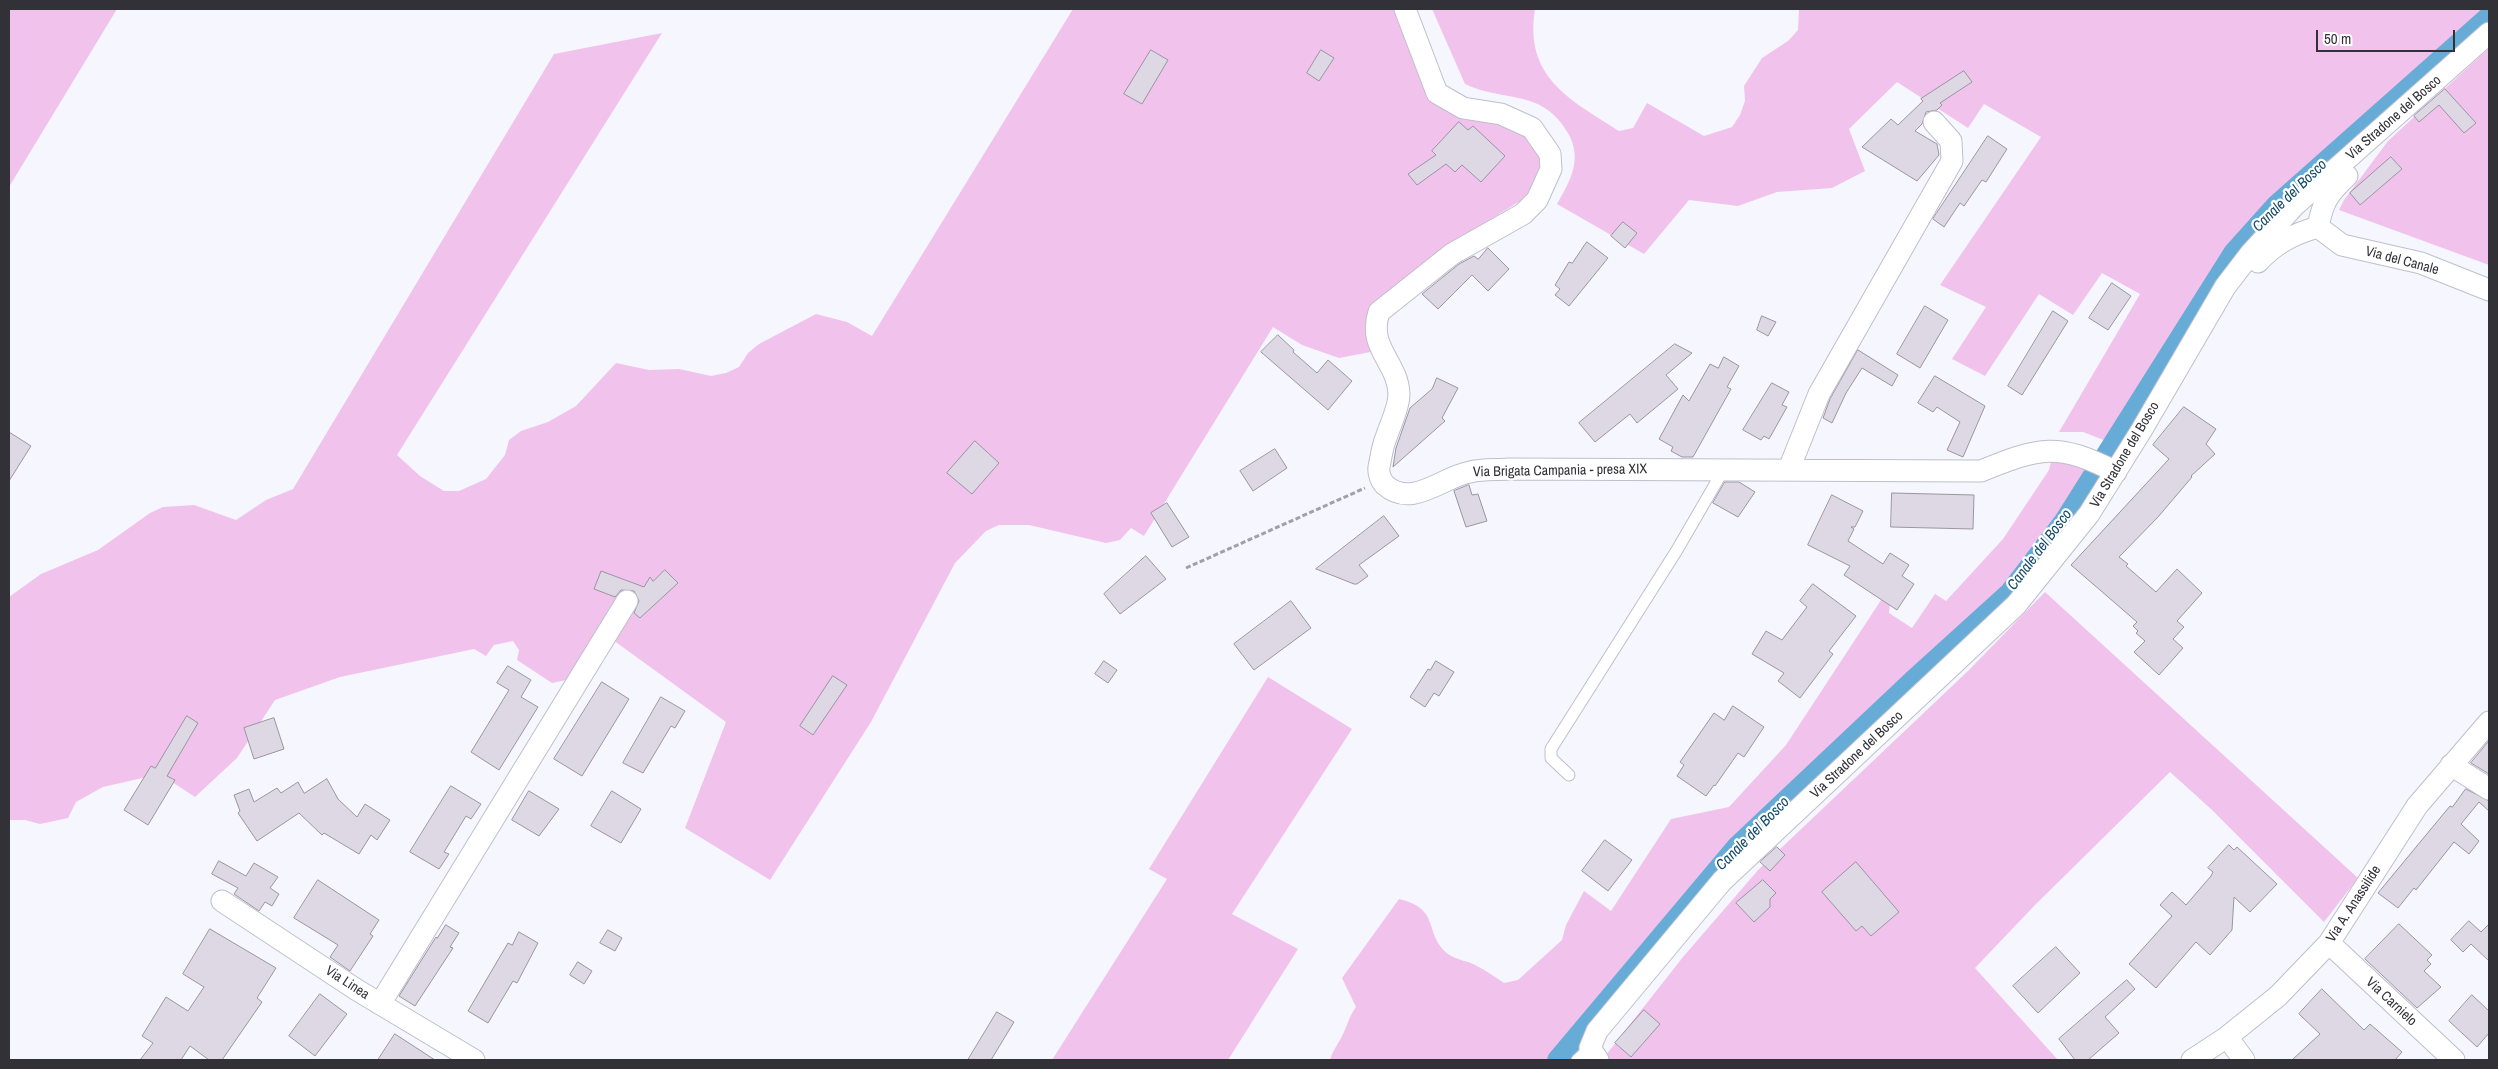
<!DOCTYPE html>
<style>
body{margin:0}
#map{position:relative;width:2498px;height:1069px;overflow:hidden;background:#f5f6fe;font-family:"Archivo Narrow",sans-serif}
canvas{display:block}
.frame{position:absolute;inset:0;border:10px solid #313137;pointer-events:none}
.scale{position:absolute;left:2316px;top:30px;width:139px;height:22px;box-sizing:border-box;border:2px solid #313137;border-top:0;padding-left:6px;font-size:15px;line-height:18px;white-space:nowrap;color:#313137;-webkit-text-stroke:4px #fff;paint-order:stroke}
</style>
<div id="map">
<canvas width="2498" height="1069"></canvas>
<div class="frame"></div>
<div class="scale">50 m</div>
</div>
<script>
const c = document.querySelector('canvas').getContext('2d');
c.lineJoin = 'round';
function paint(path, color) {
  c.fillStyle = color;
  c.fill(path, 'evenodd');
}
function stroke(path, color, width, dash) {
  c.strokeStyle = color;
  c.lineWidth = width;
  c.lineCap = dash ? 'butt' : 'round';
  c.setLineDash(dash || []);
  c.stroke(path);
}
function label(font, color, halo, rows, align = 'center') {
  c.font = font + ' "Archivo Narrow",sans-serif';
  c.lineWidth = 4.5;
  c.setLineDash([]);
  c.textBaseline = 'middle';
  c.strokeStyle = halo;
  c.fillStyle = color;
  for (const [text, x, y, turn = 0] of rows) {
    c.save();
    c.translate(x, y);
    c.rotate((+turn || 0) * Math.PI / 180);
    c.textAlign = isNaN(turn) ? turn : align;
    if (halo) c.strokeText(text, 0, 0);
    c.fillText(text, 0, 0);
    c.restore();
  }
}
const green = new Path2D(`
 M9 9H117L9 187Z
 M1073 9H1400L1436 88 1506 123 1546 150 1534 188 1520 201 1461 238 1382 304 1381 350 1339 358 1302 345 1273 327 1144 536 1131 528 1120 540 1106 543 1029 525H999L986 531 955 563 871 722 770 880 685 828 726 722 613 640 571 679 552 683 517 660 519 650 513 641 494 645 486 656 474 649 340 677 275 700 237 758 195 797 160 774 103 787 76 802 68 818 40 824 25 820H9V597L41 574 98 550 150 513 163 507 194 505 236 520 266 500 293 489 554 54 662 33 397 455 420 476 444 491H459L486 479 505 455 509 440 521 431 548 422 576 406 616 363 649 370 679 369 711 376 726 373 739 367 748 353 759 344 816 314 847 322 872 336Z
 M1432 9H1535C1524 77 1569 99 1619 131L1633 128 1647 103 1704 136 1732 127 1740 115 1745 101 1744 86 1762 58 1788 41 1798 30 1799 9 2489 10 2370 120 2324 150 2296 174 2250 228 2223 268 2119 446 2083 432H2059L2140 294 2102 273 2073 315 2039 294 1985 376 1952 359 1986 307 1940 285 2041 137 1984 104 1968 128 1897 82 1849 129 1865 171 1832 188 1777 192 1738 206 1689 200 1644 254 1557 204C1570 181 1583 160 1568 133 1542 88 1505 103 1465 84Z
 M2489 48V265L2339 210 2344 200 2388 141Z
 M2063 459 2104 469 2086 497 2030 568 1950 650 1905 690 1849 747 1566 1060H1330C1333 1049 1340 1042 1344 1032 1348 1023 1350 1015 1356 1007L1342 978 1399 899C1442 909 1423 934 1448 954 1456 960 1469 961 1477 966 1487 971 1495 977 1504 983L1518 980 1562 940 1566 925 1584 891 1611 911 1671 819 1729 807 1786 745 1885 594 1890 603 1889 613 1912 628 1935 594 1946 601 2003 539 2049 470 2051 462Z
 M2045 592 2358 878 2324 922 2211 809 2170 772 2035 905 1975 968 2058 1060H1602L1683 957 1759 869 1969 670Z
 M1268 677 1352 729 1232 914 1298 949 1228 1060H1052L1167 879 1149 869Z`);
const canal = new Path2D(`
 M1557 1060 1737 846 1914 679 2009 593 2064 521 2233 253 2276 205 2489 16`);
const building = new Path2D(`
 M1151 50 1168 60 1142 104 1124 94Z
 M1321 50 1334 58 1319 81 1307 73Z
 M1964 71 1972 82 1940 103 1942 105 1937 110 1926 112 1922 124 1915 131 1937 144 1939 155 1917 181 1862 147 1891 119 1898 125 1923 101 1921 99Z
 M2445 89 2476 123 2464 133 2439 105 2419 122 2414 116Z
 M1459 122 1468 130 1473 126 1505 156 1481 182 1462 165 1455 172 1446 164 1417 185 1408 174 1436 155 1432 151Z
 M1988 136 2007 149 1986 182 1982 180 1964 206 1960 203 1944 227 1933 219Z
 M2391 157 2402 169 2360 205 2350 193Z
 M1623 222 1637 233 1625 248 1611 236Z
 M1587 242 1608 258 1569 306 1555 295 1560 289 1555 285 1569 262 1572 263Z
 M1488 248 1509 269 1488 291 1472 275 1438 309 1422 294 1459 264 1474 256 1478 259Z
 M2112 283 2131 296 2108 330 2089 318Z
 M1925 306 1948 320 1920 368 1897 354Z
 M2053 311 2068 321 2022 395 2008 386Z
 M1762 316 1776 322 1768 336 1757 330Z
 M1278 335 1294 350 1293 352 1317 373 1328 360 1352 381 1328 410 1261 352Z
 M1675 344 1692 353 1666 375 1678 389 1637 423 1630 414 1595 442 1579 423Z
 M1858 350 1898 375 1892 386 1862 368 1846 393 1832 423 1823 418 1830 399Z
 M1724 357 1739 366 1727 387 1731 389 1693 457H1682L1671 451 1673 447 1659 439 1683 395 1689 401 1710 364 1718 368Z
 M1935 376 1985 406 1963 457 1947 450 1960 422 1937 407 1933 412 1918 403Z
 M1437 378 1458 388 1442 418 1445 421 1393 467 1396 448 1410 408 1432 389Z
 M1772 383 1789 392 1782 405 1787 407 1769 439 1764 436 1761 440 1743 430Z
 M2184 407 2216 429 2206 444 2215 454 2191 476 2192 477 2158 517 2119 557 2128 564 2126 566 2156 592 2177 569 2202 593 2177 621 2184 627 2173 639 2183 648 2159 675 2134 652 2145 641 2136 633 2138 631 2133 626 2137 622 2071 565 2169 459 2153 445Z
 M9 432 31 446 9 481Z
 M975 441 999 463 972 494 947 473Z
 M1275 449 1287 468 1253 491 1240 471Z
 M1725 482H1739L1755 492 1738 517 1713 503Z
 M1469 485 1472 495 1478 494 1487 521 1466 527 1454 491Z
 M1892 493 1974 495 1973 529 1891 527Z
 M1832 495 1863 511 1855 527H1851L1854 529 1848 541 1883 564 1890 553 1909 565 1902 576 1914 584 1897 610 1844 575 1850 566 1808 545Z
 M1167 503 1189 537 1172 547 1151 513Z
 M1384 516 1399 536 1359 565 1368 576 1357 584H1354L1316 569Z
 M1146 556 1166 579 1120 614 1104 594Z
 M665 570 678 583 640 618 634 613 639 601 634 591 621 590 615 597 594 589 601 571 644 587 650 577 653 581Z
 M1813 584 1856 616 1829 651 1833 654 1800 698 1778 681 1784 673 1752 654 1766 631 1782 640 1807 607 1800 601Z
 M1291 601 1311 628 1254 670 1234 644Z
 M1104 661 1117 670 1108 683 1095 674Z
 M1436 661 1454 672 1439 696 1434 693 1425 707 1410 697 1428 669 1430 670Z
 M508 666 531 680 521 697 538 707 499 770 471 752 509 690 497 683Z
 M833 676 847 685 813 735 800 726Z
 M602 682 629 699 582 776 554 759Z
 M661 697 685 711 675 728 671 726 643 773 623 763Z
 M1733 706 1764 727 1744 757 1738 753 1715 786 1714 785 1706 796 1677 776 1684 765 1680 762 1714 713 1724 720Z
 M187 716 198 723 167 776 175 780 148 825 124 810 151 766 155 768Z
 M274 718 284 749 254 759 244 728Z
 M2489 741V774L2471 763Z
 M327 779 338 799 357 817 365 804 390 820 377 840 371 835 359 854 324 833 322 835 299 813 257 841 238 813 240 811 234 795 249 789 254 802 277 788 281 793 298 782 304 793Z
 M451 786 481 804 471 819 466 816 444 852 449 854 439 869 410 852Z
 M2466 789 2489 801V811L2479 802 2461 824 2479 841 2469 854 2454 842 2416 890 2414 888 2398 908 2378 893 2450 806 2452 807Z
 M529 791 559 809 539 836 512 820Z
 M612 791 641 809 621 843 591 826Z
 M1605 840 1632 860 1608 891 1582 871Z
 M2229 845 2234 850 2237 847 2277 884 2250 912 2234 897 2232 930 2210 955 2196 942 2156 988 2129 964 2172 916 2160 905 2172 892 2186 905 2211 876 2213 872 2208 868Z
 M1777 847 1785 855 1770 871 1760 862Z
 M219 861 246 876 254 863 278 877 270 888 279 894 272 906 265 902 259 911 234 894 238 888 212 874Z
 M1856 862 1899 912 1871 936 1862 926 1856 931 1822 892Z
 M318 880 379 920 370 934 373 936 350 971 330 957 338 945 294 918Z
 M1763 880 1776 893 1770 899V907L1754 922 1736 903Z
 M2469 921 2481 932 2489 924V961L2471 944 2463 952 2451 940Z
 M2399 924 2432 955 2427 960 2431 964 2424 971 2441 987 2417 1008 2365 959Z
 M446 925 459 933 450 947 453 948 415 1006 399 996 436 937 437 938Z
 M210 929 276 968 257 998 262 1002 222 1060H209L190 1046 181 1060H140L153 1043 142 1036 166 997 188 1011 204 987 183 974Z
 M608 930 622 938 615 951 600 943Z
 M519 932 538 943 517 983 513 981 488 1023 468 1011 508 943 512 945Z
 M2056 947 2080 973 2038 1013 2013 986Z
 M578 962 592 971 584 984 570 975Z
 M2127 980 2135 989 2105 1017 2119 1033 2088 1060H2075L2059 1039Z
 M2322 989 2364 1030 2370 1024 2402 1052 2395 1060H2292L2320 1034 2299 1014Z
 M320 994 347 1014 315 1056 289 1036Z
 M2472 995 2489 1011V1033L2477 1047 2449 1021Z
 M1644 1010 1660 1024 1631 1057 1615 1043Z
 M997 1012 1014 1022 991 1060H968Z
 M395 1034 435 1060H378Z`);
const path = new Path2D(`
 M1186 568 1365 488`);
const service = new Path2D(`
 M1569 775 1551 758V749L1677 550 1724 469
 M1577 1060 1590 1048`);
const minor = new Path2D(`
 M1405 9 1437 93 1463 108 1501 114 1532 128 1550 154 1551 169 1537 200 1523 214 1452 254 1379 312C1367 348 1398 362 1399 394 1399 408 1390 425 1386 438 1382 447 1381 458 1379 467 1378 473 1381 481 1385 485 1412 509 1442 477 1470 472 1482 469 1496 470 1508 469L1981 471C2041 447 2057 442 2116 472
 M2318 227 2342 245 2421 263 2489 290
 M2258 262C2275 243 2294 234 2318 227 2323 201 2328 194 2347 176
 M1789 469 1819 394 1952 161 1951 141 1934 122
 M2451 765 2489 789
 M222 901 357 990 474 1060
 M2329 943 2454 1060
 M380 1004 627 601
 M2227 1037 2244 1060
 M1598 1060 1590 1048 1597 1031 1722 881 2016 605 2089 514 2141 431 2225 287 2251 253 2294 206 2489 33
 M2192 1060 2227 1037 2278 996 2329 943 2417 806 2489 722`);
const streetNames = [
 ["Via Stradone del Bosco",2394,118,-41],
 ["Via del Canale",2402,261,15],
 ["Via Stradone del Bosco",2125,455,-59],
 ["Via Brigata Campania - presa XIX",1560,471,-1],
 ["Via Stradone del Bosco",1857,755,-43],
 ["Via A. Anassilide",2354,904,-57],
 ["Via Linea",347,983,33],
 ["Via Carnielo",2391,1002,43]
];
const waterNames = [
 ["Canale del Bosco",2290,196,-44],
 ["Canale del Bosco",2040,550,-53],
 ["Canale del Bosco",1753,834,-45]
];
paint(green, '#f1c3ec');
stroke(canal, '#66acd7', 20);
paint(building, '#ded8e5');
stroke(building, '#9a95a1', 1);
stroke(service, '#bfbfcd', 13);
stroke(minor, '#bfbfcd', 23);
stroke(path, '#a0a0a7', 3, [5, 2.5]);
stroke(service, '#fff', 11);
stroke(minor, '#fff', 21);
label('14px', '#313137', '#fff', streetNames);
label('italic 15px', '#154b69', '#fff', waterNames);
</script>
